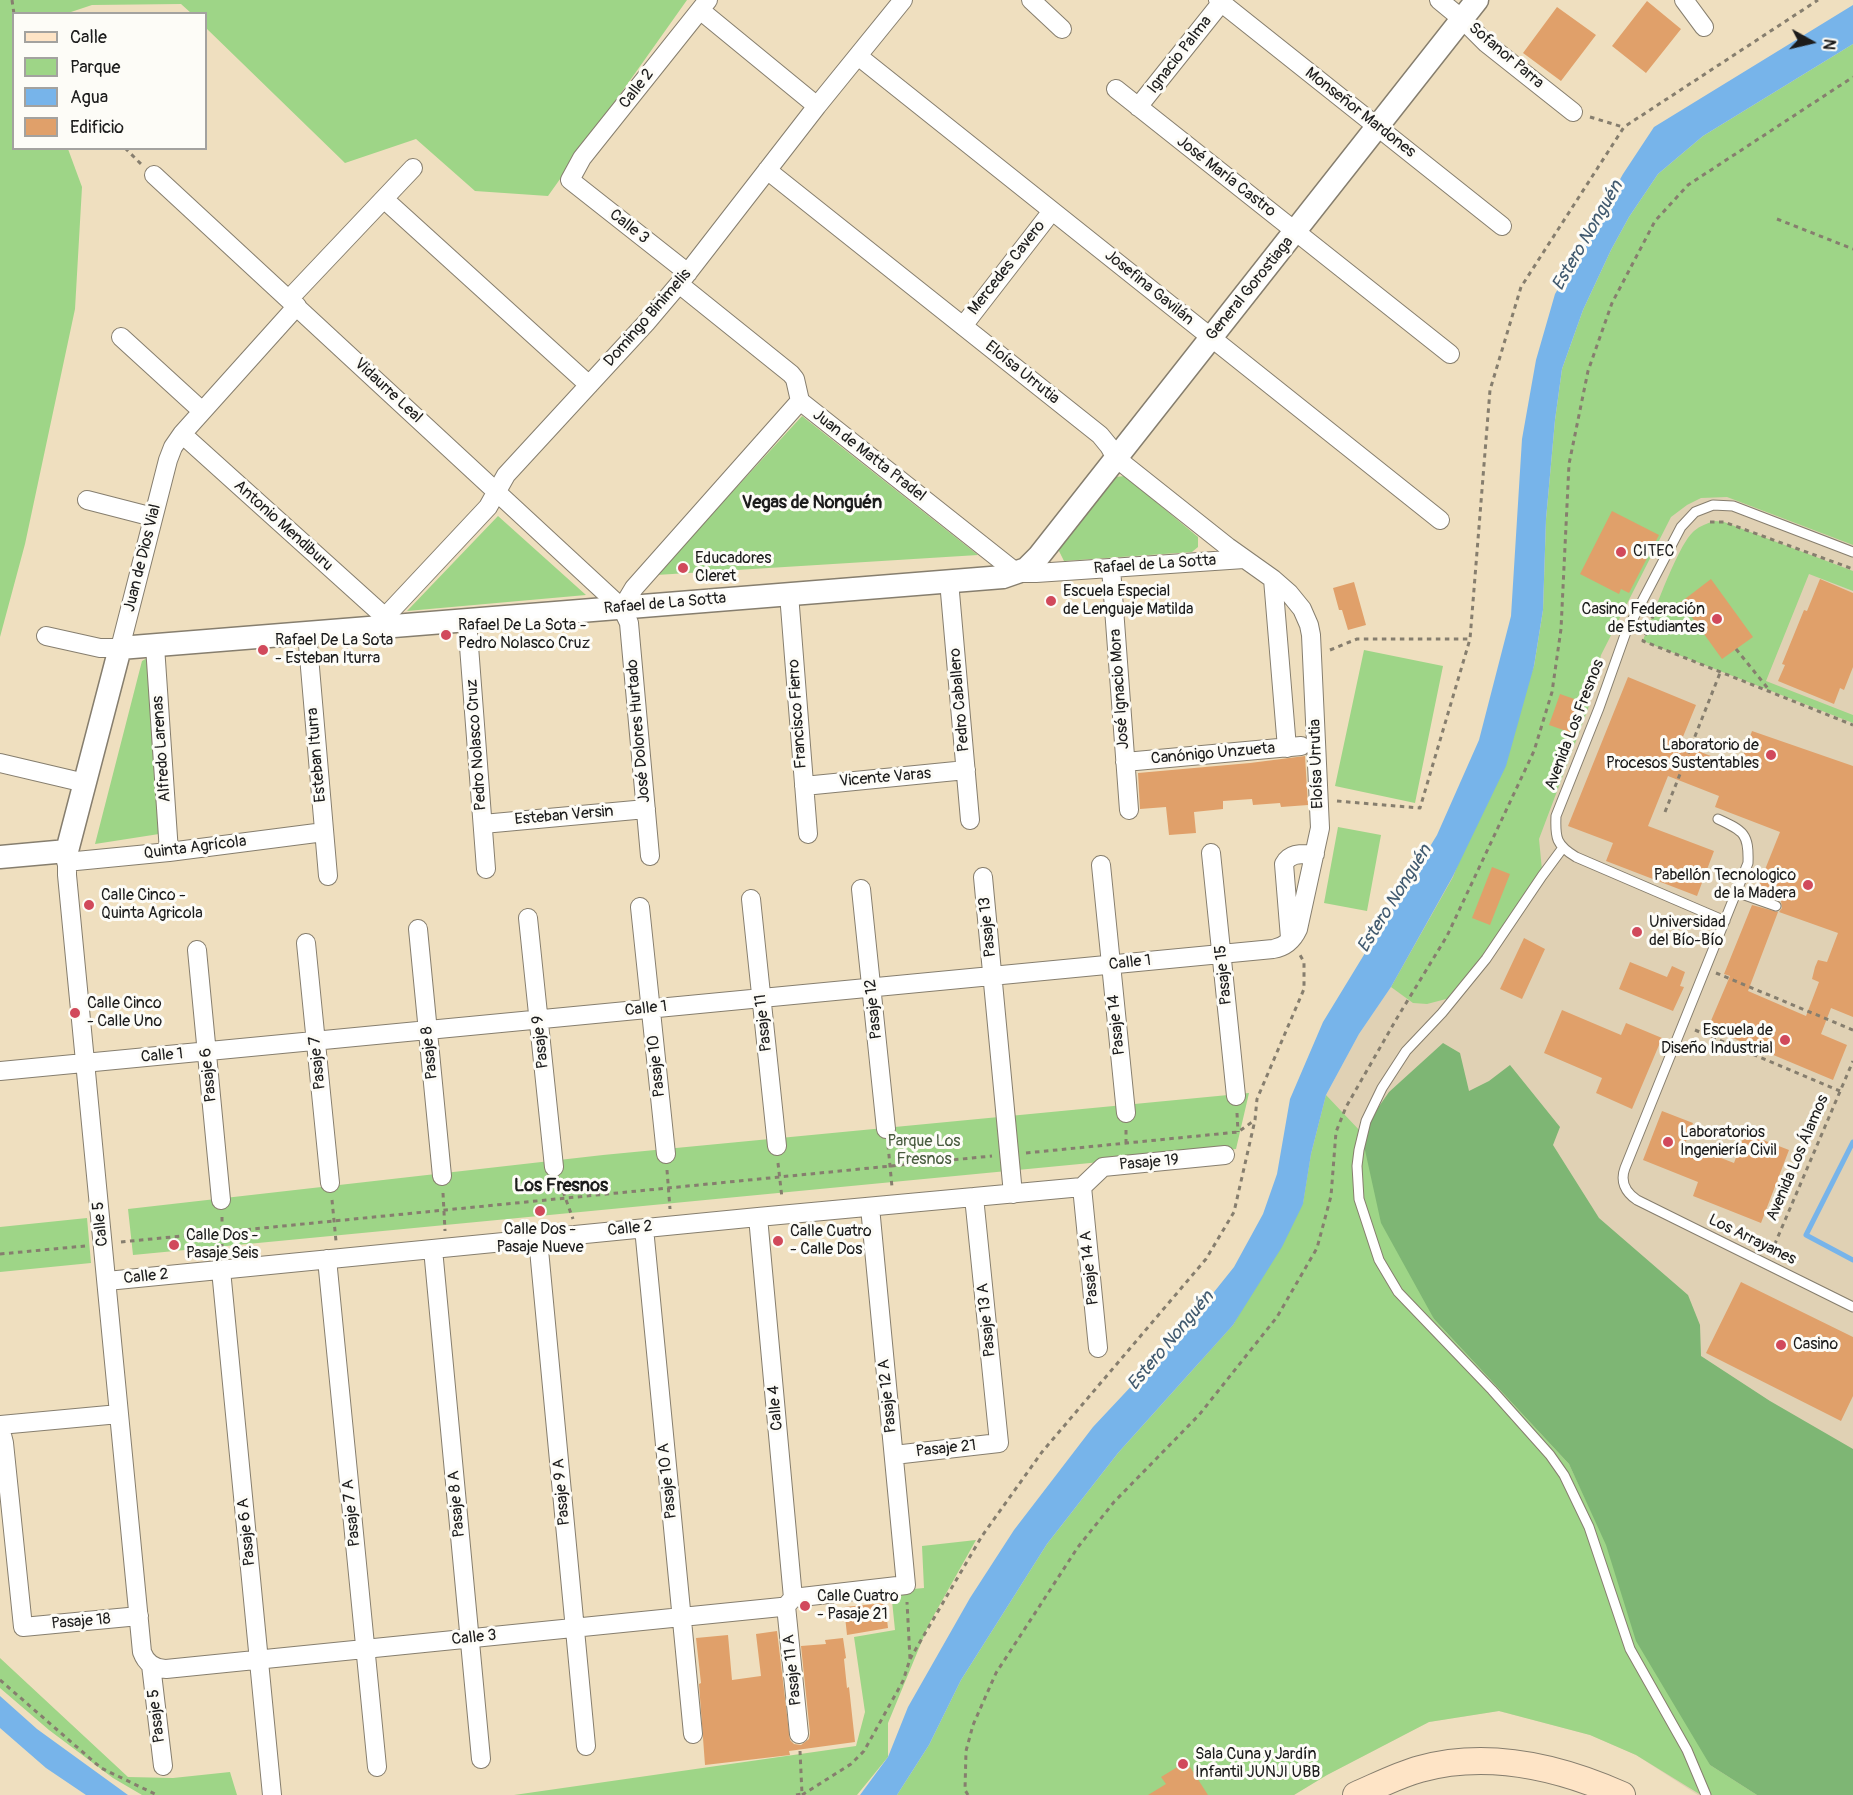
<!DOCTYPE html>
<meta charset="utf-8">
<style>
body{margin:0}
#map{position:relative;width:1853px;height:1795px;overflow:hidden;background:#efdfbf;font-family:Pangolin,sans-serif}
canvas{display:block}
.legend{position:absolute;left:12px;top:12px;width:195px;height:138px;box-sizing:border-box;background:#fdfcf7;border:2px solid #a3a29f;margin:0;padding:8px 10px;list-style:none;font-size:18px;color:#1c1c1c}
.legend li{display:flex;align-items:center;gap:12px;height:30px}
.legend b{width:30px;border:2px solid #a3a29f}
.north{position:absolute;left:1781px;top:12px;width:60px;height:60px;-webkit-text-stroke:4px #fdfcf7;paint-order:stroke;rotate:98deg;font-size:16px;font-weight:700;line-height:24px;text-align:center;color:#1c1c1c}
.north::after{content:'';display:block;margin:auto;width:21px;height:27px;background:#1c1c1c;clip-path:polygon(50% 0,100% 100%,50% 72%,0 100%)}
</style>
<div id="map">
<canvas width="1853" height="1795"></canvas>
<ul class="legend">
<li><b style="height:8px;background:#fee4c6"></b>Calle</li>
<li><b style="height:16px;background:#9ed587"></b>Parque</li>
<li><b style="height:16px;background:#77b4ea"></b>Agua</li>
<li><b style="height:16px;background:#e0a06a"></b>Edificio</li>
</ul>
<div class="north">N</div>
</div>
<script>
const c = document.querySelector('canvas').getContext('2d');
c.lineJoin = 'round';
function paint(path, color) {
  c.fillStyle = color;
  c.fill(path, 'evenodd');
}
function stroke(path, color, width, dash) {
  c.strokeStyle = color;
  c.lineWidth = width;
  c.lineCap = dash ? 'butt' : 'round';
  c.setLineDash(dash || []);
  c.stroke(path);
}
function label(font, color, halo, rows, align = 'center') {
  c.font = font + ' Pangolin,sans-serif';
  c.lineWidth = 6;
  c.setLineDash([]);
  c.textBaseline = 'middle';
  c.strokeStyle = halo;
  c.fillStyle = color;
  for (const [text, x, y, turn = 0] of rows) {
    c.save();
    c.translate(x, y);
    c.rotate((+turn || 0) * Math.PI / 180);
    c.textAlign = isNaN(turn) ? turn : align;
    if (halo) c.strokeText(text, 0, 0);
    c.fillText(text, 0, 0);
    c.restore();
  }
}
const built = new Path2D(`
 M1853 44V1795H1698L1636 1755 1590 1735 1499 1711 1429 1722 1327 1775 1294 1795H897L1198 1366 1326 1095 1359 1034 1391 987Z`);
const green = new Path2D(`
 M0 0H687L548 196 475 191 416 139 345 163 206 28V14L191 13 181 4 92 5 68 13 14 14V148L68 149 82 187 75 309 25 544 0 637Z
 M1853 44V545L1727 497 1701 498 1687 505 1671 517 1601 655 1588 709 1539 839 1542 870 1473 978 1450 998 1427 1004 1413 1003 1391 987 1453 877 1534 666 1543 610 1546 519 1555 420 1562 369 1583 310 1611 250 1629 217 1658 174 1703 136Z
 M802 416 978 555 656 575Z
 M1125 476 1198 537V547L1192 552 1064 561 1058 549 1115 477Z
 M498 516 586 595 407 611Z
 M1715 521 1724 522 1853 571V591L1809 574 1766 681 1853 715V723L1643 641C1652 618 1678 544 1694 531 1700 526 1707 523 1715 521Z
 M1364 650 1443 666 1415 803 1335 786Z
 M149 657 159 834 95 844 142 661Z
 M1338 827 1381 835 1367 911 1324 903Z
 M1249 1093 1236 1149 133 1255 128 1209 603 1155Z
 M1326 1095 1361 1132 1434 1319 1569 1464 1710 1765 1757 1795H1701L1636 1755 1590 1735 1499 1711 1429 1722 1327 1775 1294 1795H897L929 1745 961 1680 1047 1544 1118 1453 1233 1325 1303 1203 1311 1154Z
 M87 1218 91 1263 0 1272V1227Z
 M976 1540 929 1624 888 1723V1757L857 1795H514L856 1746 865 1712 854 1637 895 1630 891 1591 924 1588 922 1546Z
 M0 1658 128 1777 173 1778 230 1772 237 1795H142L113 1778 49 1730 0 1688Z`);
const forest = new Path2D(`
 M1443 1043 1460 1053 1469 1091 1489 1081 1510 1065 1560 1127 1553 1145 1599 1218 1688 1295 1700 1325 1701 1356 1770 1401 1853 1449V1795H1757L1710 1765 1636 1641 1606 1545 1569 1464 1434 1319 1381 1223 1361 1132 1389 1092Z`);
const water = new Path2D(`
 M1853 5V44L1703 136 1658 174 1629 217 1611 250 1583 310 1562 369 1555 420 1546 519 1543 610 1534 666 1506 766 1453 876 1391 987 1359 1034 1326 1095 1311 1154 1303 1204 1282 1247 1233 1325 1118 1453 1047 1544 961 1680 929 1745 897 1795H860L888 1757 908 1707 970 1598 1014 1530 1093 1427 1182 1332 1234 1267 1263 1214 1277 1174 1290 1099 1323 1022 1437 835 1479 740 1511 616 1522 439 1536 360 1555 294 1623 174 1654 127Z
 M0 1696 37 1729 128 1795H86L46 1768 0 1728Z`);
const stream = new Path2D(`
 M1853 1142 1806 1235 1853 1260`);
const building = new Path2D(`
 M1647 1 1681 29 1646 73 1612 46Z
 M1557 7 1596 35 1561 81 1523 53Z
 M1612 511 1659 535 1629 593 1621 589 1619 594 1580 574Z
 M1711 579 1753 637 1722 659 1681 602Z
 M1820 579 1853 593V667L1844 690 1840 688 1834 704 1778 681 1785 665 1782 664 1804 610 1807 611Z
 M1354 582 1366 625 1348 630 1342 610H1339L1333 588Z
 M1628 677 1696 705 1680 744 1739 767 1752 731 1853 766V1017L1831 1008 1821 1034 1847 1045 1833 1080 1721 1033 1723 1029 1710 1023 1730 976 1724 974 1752 905 1778 912 1748 991 1806 1016 1819 982 1812 979 1815 967 1818 960 1827 962 1838 933 1779 912 1782 908 1781 901 1756 892 1780 832 1715 807 1719 796 1668 776 1648 826 1714 851 1697 896 1606 861 1613 843 1568 826Z
 M1560 694 1583 702 1572 733 1549 725Z
 M1305 756 1308 805 1281 807 1280 803 1253 805 1252 799 1223 801V809L1194 812 1196 833 1169 835 1166 807 1140 809 1138 773 1250 763Z
 M1492 867 1510 874 1490 925 1472 918Z
 M1524 938 1545 949 1522 999 1500 989Z
 M1630 962 1667 977 1672 966 1685 972 1680 986 1684 987 1673 1011 1619 989Z
 M1562 1010 1621 1035 1626 1023 1662 1038 1632 1109 1596 1093 1602 1078 1544 1053Z
 M1662 1111 1693 1123 1685 1144 1734 1163 1745 1133 1789 1150 1761 1223 1693 1196 1698 1182 1643 1160Z
 M1741 1282 1853 1337V1396L1841 1421 1706 1353Z
 M885 1603 888 1628 847 1635 844 1607Z
 M777 1631 790 1740 794 1744 801 1745 809 1739 810 1733 801 1646 826 1644 825 1640 843 1638 846 1658 844 1659 847 1688 849 1687 855 1742 789 1751 790 1755 705 1765 699 1684 701 1683 696 1638 728 1635 732 1680 761 1676 756 1634Z
 M1179 1766 1182 1772 1190 1767 1208 1795H1148L1166 1784 1161 1777Z`);
const path = new Path2D(`
 M12 0 14 14
 M1590 117 1623 127
 M125 148 141 164
 M1777 219 1853 249
 M1710 522H1724L1853 569
 M1657 606 1643 641 1853 725
 M1736 649 1770 691
 M1330 650 1357 639H1470L1490 390 1521 287 1624 127 1818 0
 M1337 801 1420 808 1470 639
 M1665 812 1720 673
 M1716 973 1853 1030
 M1695 1030 1840 1091
 M1237 1113 1238 1132
 M1126 1130V1144
 M888 1145 892 1187
 M1026 1153 1238 1132 1255 1120
 M778 1163 782 1198
 M667 1170 670 1209
 M560 1183 573 1219
 M443 1193 445 1231
 M332 1200 336 1241
 M222 1217V1252
 M121 1242 992 1156
 M1771 1253 1853 1061
 M0 1254 85 1246
 M910 1659 982 1536 1042 1452 1206 1259 1234 1212 1255 1120 1257 1099 1304 989V962L1300 955
 M0 1680 101 1768 157 1795
 M796 1795 802 1794 800 1751
 M802 1795 851 1764 864 1751 903 1681 910 1659 907 1602
 M968 1795 965 1790 966 1751 973 1725 996 1673 1078 1547 1114 1502 1199 1415 1277 1317 1317 1248 1331 1196 1336 1132 1346 1107 1397 1018 1447 936 1534 751 1552 692 1561 629 1569 464 1588 371 1612 303 1655 221 1688 185 1853 77`);
const service = new Path2D(`
 M1718 819C1744 831 1749 834 1748 863L1625 1168C1620 1181 1625 1192 1637 1200L1853 1307
 M1562 849 1542 876 1486 959 1442 1013 1406 1051 1382 1088 1366 1121 1359 1150 1357 1166 1359 1199 1379 1260 1398 1292 1492 1390 1550 1455 1564 1475 1589 1527 1630 1649 1687 1750 1706 1795
 M1736 892 1776 906
 M1725 921 1576 857C1556 845 1555 838 1556 816L1599 708 1626 632 1681 527 1695 512 1713 505 1733 506 1853 552`);
const minor = new Path2D(`
 M1031 0 1062 29
 M1218 0 1502 226
 M1439 0 1462 19 1486 43 1573 112
 M1684 0 1704 27
 M700 10 817 106
 M858 56 1440 520
 M1116 89 1450 354
 M1138 107 1221 3
 M154 175 622 608 629 623 650 856
 M384 199 589 385
 M688 273 570 180 582 158 708 0
 M679 284 791 374 795 379 800 401 1017 573H1036L1244 559
 M289 299 413 168
 M963 326 1052 211
 M121 337 202 411
 M182 434 385 617
 M87 500 153 517
 M1111 568 1129 810
 M1273 579 1287 748
 M949 581 970 820
 M789 594 808 834
 M622 608 634 588 800 401
 M467 620 486 869
 M385 627V617L488 507 506 475 646 323 679 284 817 106 903 0
 M307 633 328 876
 M46 636 100 648H120L168 460 173 447 182 434 297 306
 M155 646 169 852
 M1125 762 1301 746
 M0 763 85 783
 M804 786 966 770
 M483 824 646 809
 M67 851V875L142 1652C146 1663 154 1669 166 1669L781 1607 786 1606 793 1598
 M1211 853 1236 1096
 M66 862 169 852 324 832
 M1101 865 1126 1113
 M983 877 1013 1194
 M861 889 886 1129
 M751 899 777 1146
 M640 907 666 1154
 M528 918 554 1167
 M418 929 442 1176
 M1290 938 1284 864C1290 852 1303 854 1315 854
 M306 943 330 1183
 M197 950 221 1200
 M0 1071 1273 949C1285 947 1293 940 1298 929L1320 828 1311 635 1309 625 1302 609 1289 593 1273 579 1228 547 1116 458 1109 446 1100 435 767 170
 M1082 1187 1098 1348
 M1082 1187 1103 1167 1225 1155
 M758 1217 793 1598
 M644 1228 693 1734
 M538 1239 586 1746
 M433 1249 481 1759
 M327 1259 377 1767
 M221 1270 272 1795
 M107 1281 758 1217 1082 1187
 M0 1425 119 1414
 M0 1427 4 1443 23 1627 139 1616
 M894 1455 999 1443 974 1197
 M793 1598 906 1585 870 1207
 M786 1606 799 1734
 M151 1665 163 1766`);
const tertiary = new Path2D(`
 M0 857 67 851 120 648 1003 577 1026 569 1039 556 1477 0`);
const secondary = new Path2D(`
 M1356 1795C1377 1786 1398 1775 1420 1769 1489 1750 1559 1767 1622 1795`);
const markers = [
 [1621,552,6,"#d1495b"],
 [683,568,6,"#d1495b"],
 [1051,601,6,"#d1495b"],
 [1717,619,6,"#d1495b"],
 [446,635,6,"#d1495b"],
 [263,650,6,"#d1495b"],
 [1771,755,6,"#d1495b"],
 [1808,885,6,"#d1495b"],
 [89,905,6,"#d1495b"],
 [1637,932,6,"#d1495b"],
 [75,1013,6,"#d1495b"],
 [1785,1040,6,"#d1495b"],
 [1668,1142,6,"#d1495b"],
 [540,1211,6,"#d1495b"],
 [778,1241,6,"#d1495b"],
 [174,1245,6,"#d1495b"],
 [1781,1345,6,"#d1495b"],
 [805,1606,6,"#d1495b"],
 [1183,1764,6,"#d1495b"]
];
const streetNames = [
 ["Ignacio Palma",1180,55,-52],
 ["Sofanor Parra",1506,56,40],
 ["Calle 2",637,89,-52],
 ["Monseñor Mardones",1360,113,38],
 ["José María Castro",1226,177,38],
 ["Calle 3",629,227,38],
 ["Mercedes Cavero",1007,268,-52],
 ["Josefina Gavilán",1149,288,39],
 ["General Gorostiaga",1250,289,-51],
 ["Domingo Binimelis",648,318,-49],
 ["Eloísa Urrutia",1022,373,39],
 ["Vidaurre Leal",388,391,43],
 ["Juan de Matta Pradel",869,456,38],
 ["Antonio Mendiburu",283,526,42],
 ["Juan de Dios Vial",143,558,-76],
 ["Rafael de La Sotta",1155,565,-4],
 ["Rafael de La Sotta",665,604,-5],
 ["José Ignacio Mora",1120,689,-94],
 ["Pedro Caballero",960,700,-95],
 ["Francisco Fierro",798,714,-94],
 ["Avenida Los Fresnos",1575,725,-69],
 ["José Dolores Hurtado",639,731,-95],
 ["Pedro Nolasco Cruz",477,745,-94],
 ["Alfredo Larenas",162,749,-94],
 ["Canónigo Unzueta",1213,754,-5],
 ["Esteban Iturra",317,755,-95],
 ["Eloísa Urrutia",1317,764,-92],
 ["Vicente Varas",885,778,-5],
 ["Esteban Versin",564,816,-5],
 ["Quinta Agrícola",195,848,-7],
 ["Pasaje 13",988,927,-96],
 ["Calle 1",1130,963,-6],
 ["Pasaje 15",1224,975,-96],
 ["Calle 1",646,1009,-6],
 ["Pasaje 12",874,1009,-96],
 ["Pasaje 11",764,1023,-96],
 ["Pasaje 14",1117,1025,-96],
 ["Pasaje 9",541,1042,-96],
 ["Pasaje 8",430,1053,-96],
 ["Calle 1",162,1056,-5],
 ["Pasaje 7",318,1063,-96],
 ["Pasaje 10",657,1066,-96],
 ["Pasaje 6",209,1075,-96],
 ["Avenida Los Álamos",1798,1158,-67],
 ["Pasaje 19",1149,1163,-5],
 ["Calle 5",101,1224,-96],
 ["Calle 2",630,1229,-6],
 ["Los Arrayanes",1752,1240,26],
 ["Pasaje 14 A",1090,1268,-96],
 ["Calle 2",146,1277,-6],
 ["Pasaje 13 A",987,1320,-96],
 ["Pasaje 12 A",888,1396,-96],
 ["Calle 4",776,1408,-95],
 ["Pasaje 21",946,1449,-6],
 ["Pasaje 10 A",668,1481,-96],
 ["Pasaje 9 A",562,1492,-95],
 ["Pasaje 8 A",457,1504,-95],
 ["Pasaje 7 A",352,1513,-96],
 ["Pasaje 6 A",247,1532,-96],
 ["Pasaje 18",81,1622,-5],
 ["Calle 3",474,1638,-6],
 ["Pasaje 11 A",793,1670,-96],
 ["Pasaje 5",157,1716,-97]
];
const poiNames = [
 ["CITEC",1633,552],
 ["Educadores",695,559],
 ["Cleret",695,577],
 ["Escuela Especial",1063,592],
 ["de Lenguaje Matilda",1063,610],
 ["Casino Federación",1705,610,"right"],
 ["de Estudiantes",1705,628,"right"],
 ["Rafael De La Sota -",458,626],
 ["Pedro Nolasco Cruz",458,644],
 ["Rafael De La Sota",275,641],
 ["- Esteban Iturra",275,659],
 ["Laboratorio de",1759,746,"right"],
 ["Procesos Sustentables",1759,764,"right"],
 ["Pabellón Tecnologico",1796,876,"right"],
 ["de la Madera",1796,894,"right"],
 ["Calle Cinco -",101,896],
 ["Quinta Agricola",101,914],
 ["Universidad",1649,923],
 ["del Bío-Bío",1649,941],
 ["Calle Cinco",87,1004],
 ["- Calle Uno",87,1022],
 ["Escuela de",1773,1031,"right"],
 ["Diseño Industrial",1773,1049,"right"],
 ["Laboratorios",1680,1133],
 ["Ingeniería Civil",1680,1151],
 ["Calle Dos -",540,1230,"center"],
 ["Pasaje Nueve",540,1248,"center"],
 ["Calle Cuatro",790,1232],
 ["- Calle Dos",790,1250],
 ["Calle Dos -",186,1236],
 ["Pasaje Seis",186,1254],
 ["Casino",1793,1345],
 ["Calle Cuatro",817,1597],
 ["- Pasaje 21",817,1615],
 ["Sala Cuna y Jardín",1195,1755],
 ["Infantil JUNJI UBB",1195,1773]
];
const parkNames = [
 ["Parque Los",924,1142],
 ["Fresnos",924,1160]
];
const waterNames = [
 ["Estero Nonguén",1588,236,-60],
 ["Estero Nonguén",1395,899,-58],
 ["Estero Nonguén",1171,1341,-50]
];
const neighbourhoodNames = [
 ["Vegas de Nonguén",812,503],
 ["Los Fresnos",561,1186]
];
paint(built, '#e0d1b4');
paint(green, '#9ed587');
paint(forest, '#7eb674');
paint(water, '#77b4ea');
stroke(stream, '#77b4ea', 5);
paint(building, '#e0a06a');
stroke(service, '#867e6e', 11);
stroke(minor, '#867e6e', 20);
stroke(tertiary, '#867e6e', 25);
stroke(secondary, '#867e6e', 28);
stroke(path, '#867e6e', 3, [4.5, 4.5]);
stroke(service, '#fff', 9);
stroke(minor, '#fff', 18);
stroke(tertiary, '#fff', 22);
stroke(secondary, '#fee4c6', 26);
for (const [x, y, r, color] of markers) {
  const dot = new Path2D();
  dot.arc(x, y, r, 0, 2 * Math.PI);
  c.fillStyle = color;
  c.fill(dot);
  stroke(dot, '#fdfcf7', 2);
}
label('16px', '#1c1c1c', '#fdfcf7', streetNames);
label('16px', '#1c1c1c', '#fdfcf7', poiNames, 'left');
label('16px', '#4a5d41', '#fdfcf7', parkNames);
label('italic 18px', '#40596e', '#fdfcf7', waterNames);
label('bold 18px', '#1c1c1c', '#fdfcf7', neighbourhoodNames);
</script>
